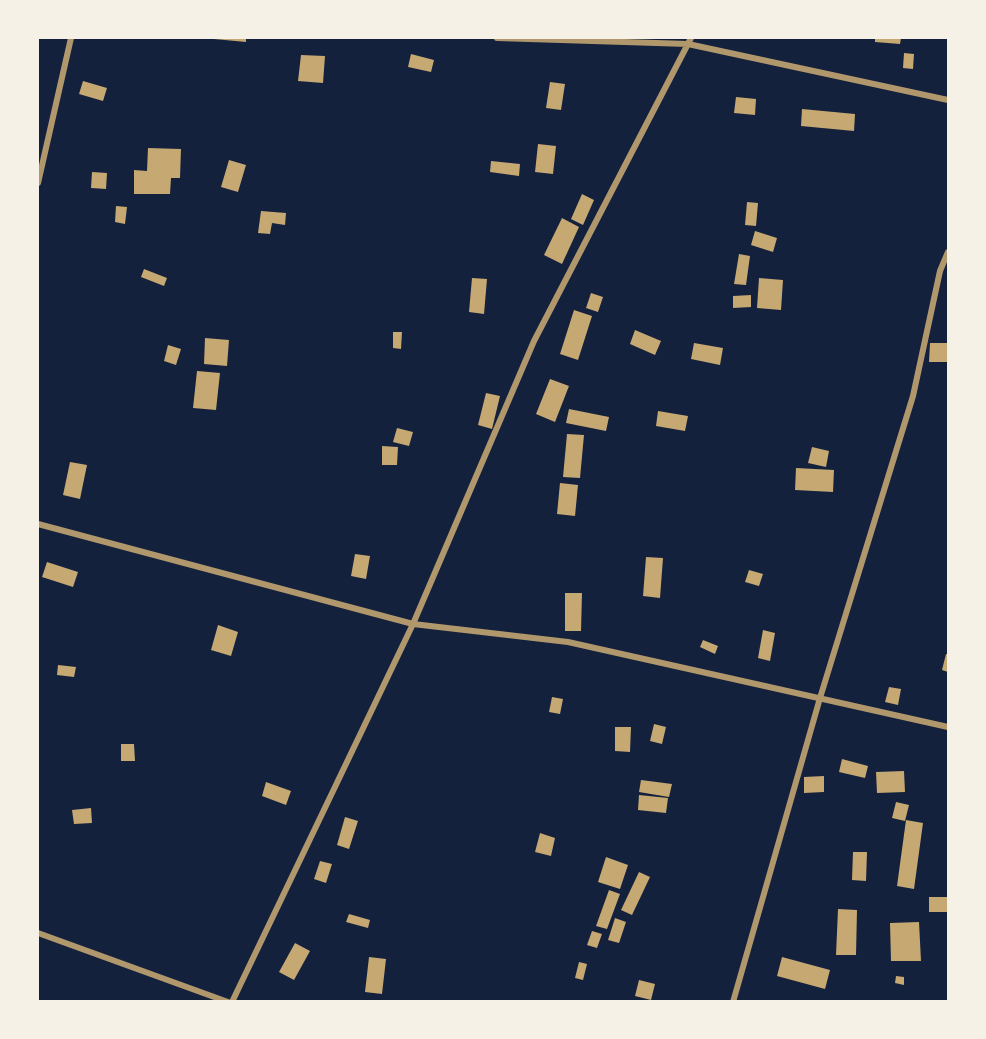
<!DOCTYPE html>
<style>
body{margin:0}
#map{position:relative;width:986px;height:1039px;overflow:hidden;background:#14213d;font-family:"PT Sans",sans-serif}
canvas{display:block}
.frame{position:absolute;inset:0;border:39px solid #f6f1e7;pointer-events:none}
</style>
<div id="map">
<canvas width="986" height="1039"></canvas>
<div class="frame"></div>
</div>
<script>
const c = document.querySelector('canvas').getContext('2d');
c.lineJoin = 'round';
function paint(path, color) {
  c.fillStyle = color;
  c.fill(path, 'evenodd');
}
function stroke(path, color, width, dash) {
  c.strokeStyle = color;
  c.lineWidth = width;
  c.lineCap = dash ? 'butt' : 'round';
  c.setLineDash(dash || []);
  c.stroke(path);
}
const building = new Path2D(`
 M214 38H246V42L214 39Z
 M875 38H901L900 44 875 42Z
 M904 53 914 54 913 69 903 68Z
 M411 54 434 60 431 72 408 67Z
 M301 55 325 56 323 83 298 81Z
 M83 81 107 88 103 101 79 94Z
 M550 82 565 84 561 110 546 108Z
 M736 97 756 99 755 115 734 113Z
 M802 109 855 114 854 131 801 126Z
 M538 144 556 146 553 174 535 172Z
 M148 148 181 149 180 178H171L170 194H134V170L147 171Z
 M229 160 246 165 238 192 221 187Z
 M491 161 520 164 519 176 490 172Z
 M92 172 107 173 106 189 91 188Z
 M582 194 594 200 583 225 571 219Z
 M747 202 758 203 756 226 745 225Z
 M116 206 127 207 125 224 115 222Z
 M261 211 286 213 285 225 272 223 270 234 258 233Z
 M562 218 579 227 562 264 544 255Z
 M755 231 777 238 773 252 751 245Z
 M739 254 750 256 746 285 734 284Z
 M144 269 167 278 164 286 141 277Z
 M472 278 487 279 484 314 469 312Z
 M759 278 783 280 781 310 757 308Z
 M591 293 603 297 598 312 586 308Z
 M751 295V307L733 308V296Z
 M574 310 592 316 578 360 560 354Z
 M635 330 661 341 655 355 630 344Z
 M393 332H402L401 349 393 348Z
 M205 338 229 340 227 366 204 364Z
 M694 343 723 348 720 365 691 359Z
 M930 343H948V362H929Z
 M168 345 181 349 176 365 164 361Z
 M197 371 220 373 216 410 193 408Z
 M550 379 569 386 555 422 536 414Z
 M486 393 500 396 492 429 478 425Z
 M569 409 609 417 606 431 566 423Z
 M658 411 688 416 685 431 656 426Z
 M397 428 413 432 409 446 393 442Z
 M567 434 584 435 580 478 563 477Z
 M382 446 398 447 397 465H382Z
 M812 447 829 451 826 467 808 463Z
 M70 462 87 465 80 499 63 495Z
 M796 468 834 470 833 492 795 490Z
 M560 483 578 485 575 516 557 514Z
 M355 554 370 556 366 579 351 576Z
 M646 557 663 558 660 598 643 596Z
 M47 562 78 572 73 587 42 577Z
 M749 570 763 574 759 586 745 582Z
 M565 593H582L581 631H565Z
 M218 625 238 632 231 656 211 650Z
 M763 630 775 633 770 661 758 658Z
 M703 640 718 646 715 654 700 647Z
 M946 654H948V672L942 670Z
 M58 665 76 667 74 677 57 675Z
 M889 687 901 689 898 705 885 702Z
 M552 697 563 699 560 714 549 712Z
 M654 724 666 727 662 744 650 741Z
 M615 727H631L630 752 615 751Z
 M121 744H134L135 761H121Z
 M842 759 868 766 865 778 839 772Z
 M904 771 905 792 877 793 876 772Z
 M824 776V792L804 793V777Z
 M641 780 672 784 669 797 639 792Z
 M266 782 291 791 286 805 262 796Z
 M639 795 668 798 666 813 638 810Z
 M896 802 909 805 905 821 892 818Z
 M91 808 92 823 74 824 72 810Z
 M345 817 358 821 349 849 337 845Z
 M906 820 923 823 914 889 897 886Z
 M540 833 555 838 551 856 535 852Z
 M853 852H867L866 881 852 880Z
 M606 857 628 865 620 889 598 882Z
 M320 861 332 864 326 883 314 879Z
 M639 872 650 877 632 915 621 910Z
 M609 890 620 894 607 929 596 926Z
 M929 897H948V912H929Z
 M838 909 857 910 856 955H836Z
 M349 914 370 920 368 928 346 922Z
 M615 918 626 922 619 943 608 940Z
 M919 922 921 961H891L890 923Z
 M592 931 602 934 597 948 587 945Z
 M295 943 310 951 294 980 279 972Z
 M369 957 386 959 382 994 365 992Z
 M782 957 830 970 825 989 777 976Z
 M579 962 587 964 583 980 575 978Z
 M896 976 904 977V985L895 983Z
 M639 980 655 984 651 1000 635 996Z`);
const minor = new Path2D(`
 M497 38 688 44 948 100
 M38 183 71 38
 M38 524 413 624 568 642 948 727
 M38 933 228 1002
 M232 1002 413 624 534 341 691 38
 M733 1002 820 698 913 396 940 271 948 252`);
paint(building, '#c6a872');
stroke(minor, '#b1986c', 6);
</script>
